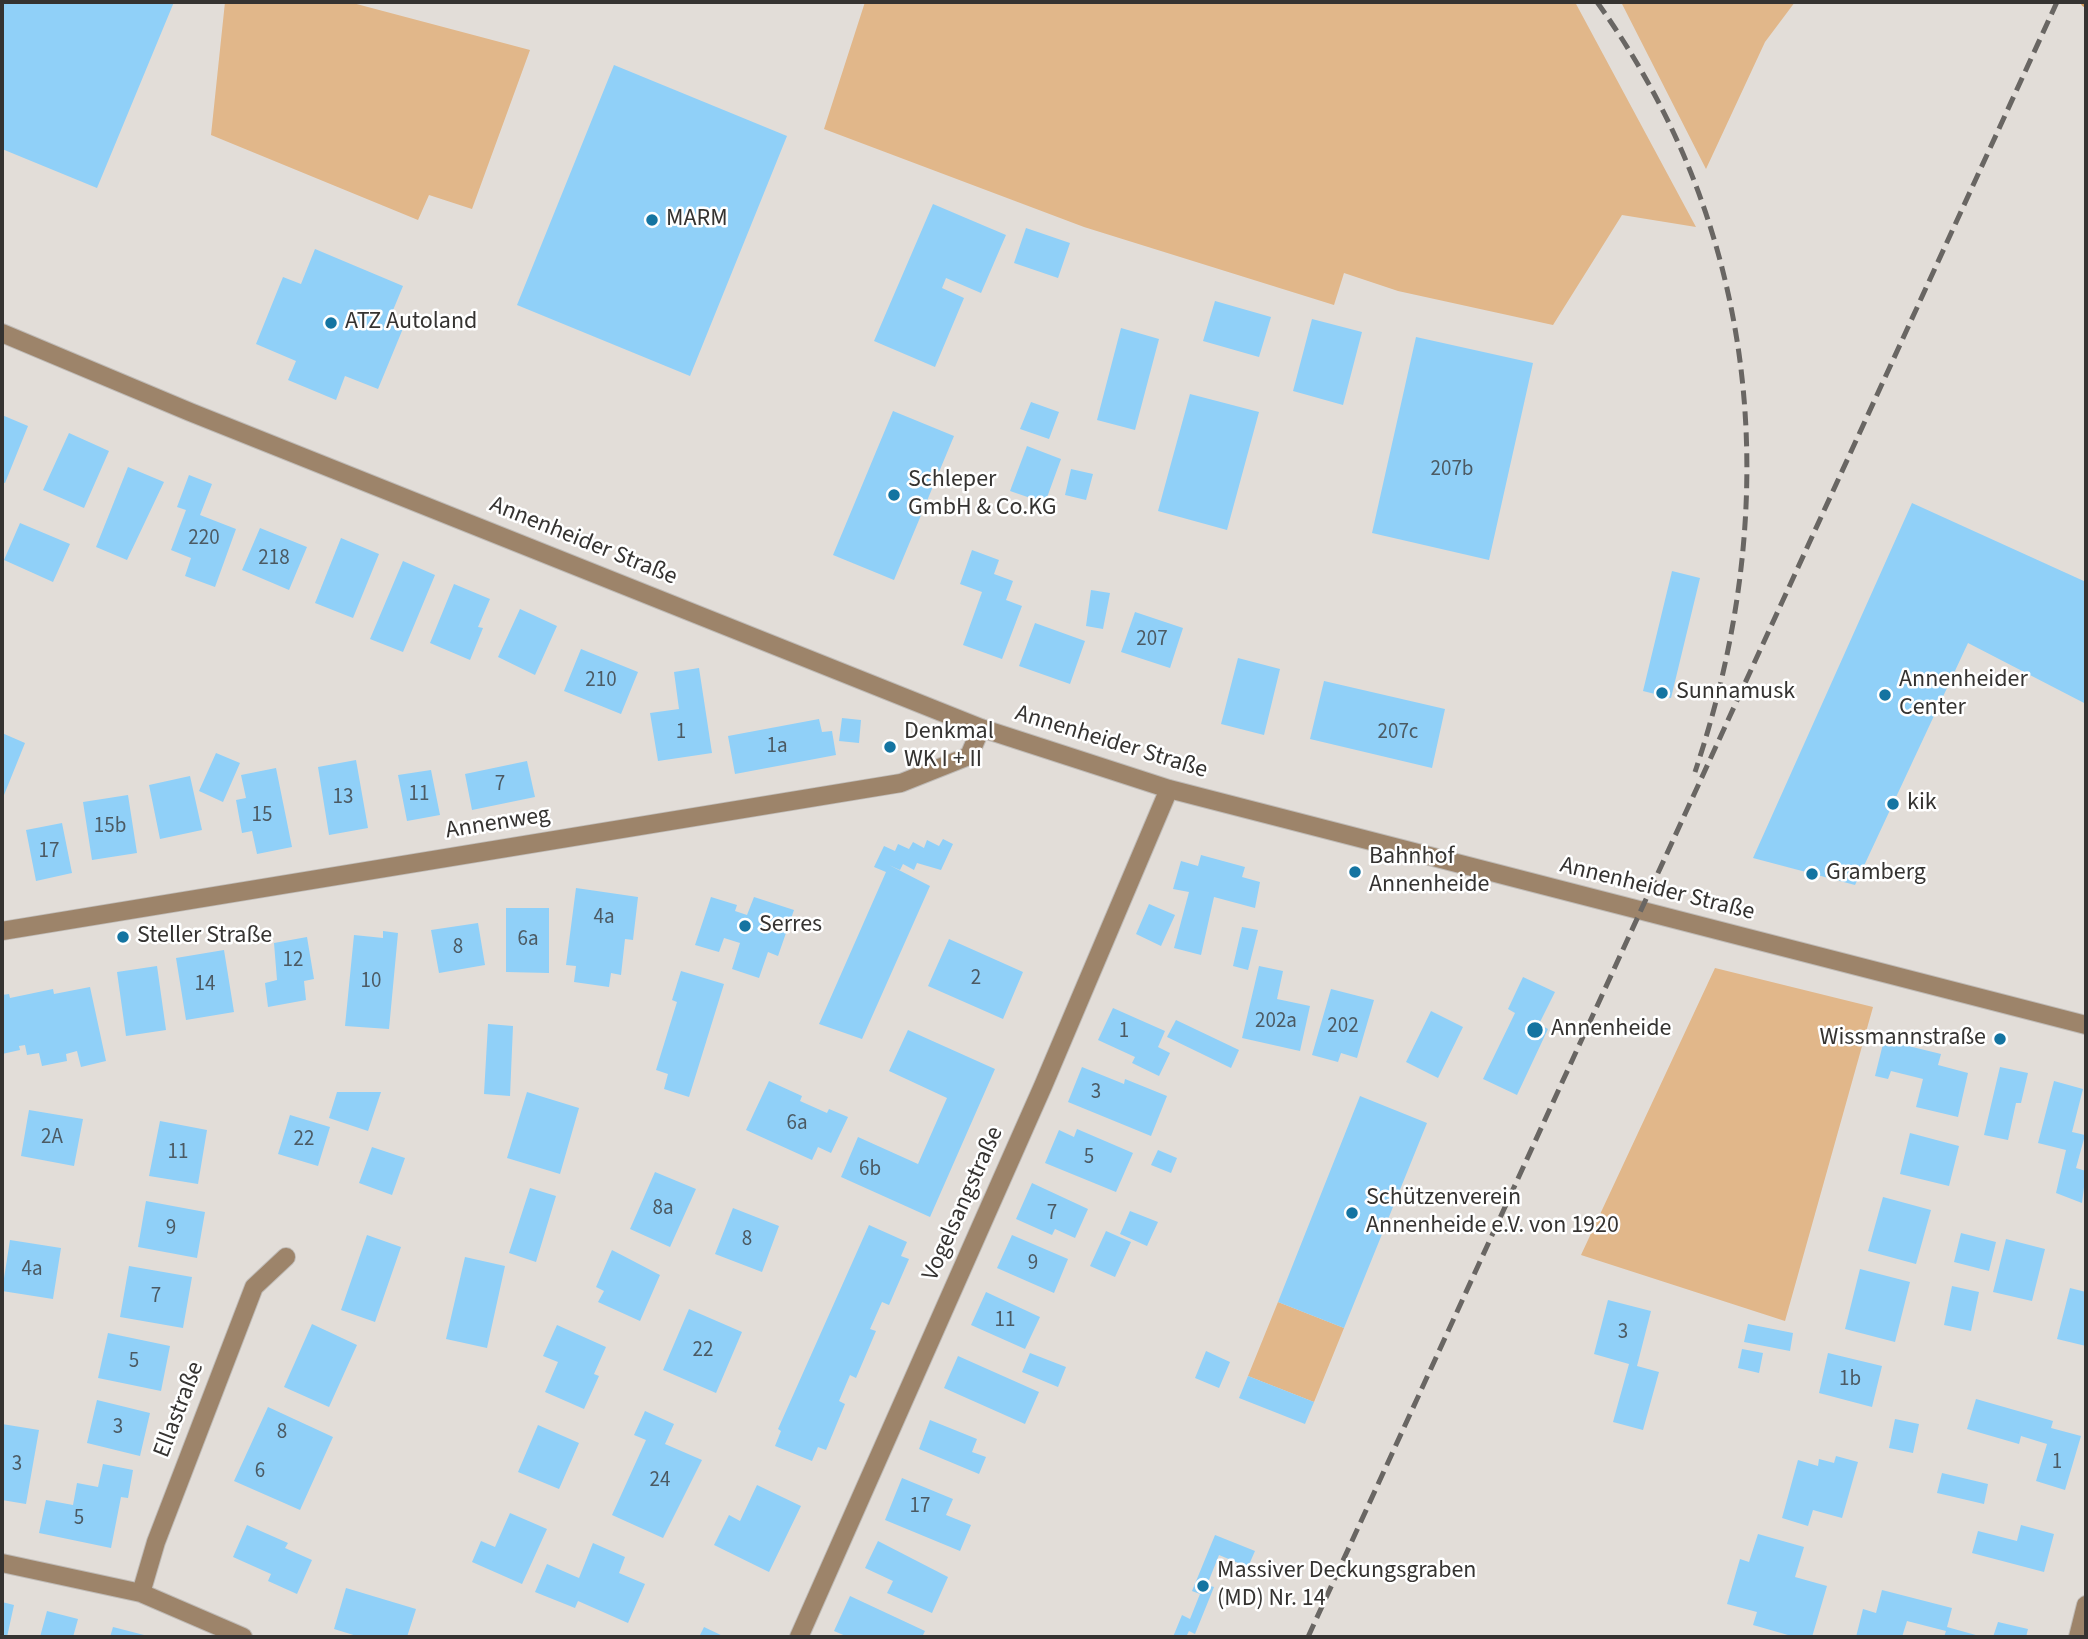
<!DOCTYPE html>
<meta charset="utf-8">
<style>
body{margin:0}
#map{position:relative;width:2088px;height:1639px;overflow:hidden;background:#e2ddd8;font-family:"Source Sans 3",sans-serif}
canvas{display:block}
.frame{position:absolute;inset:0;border:4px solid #353331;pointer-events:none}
</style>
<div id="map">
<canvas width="2088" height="1639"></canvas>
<div class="frame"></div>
</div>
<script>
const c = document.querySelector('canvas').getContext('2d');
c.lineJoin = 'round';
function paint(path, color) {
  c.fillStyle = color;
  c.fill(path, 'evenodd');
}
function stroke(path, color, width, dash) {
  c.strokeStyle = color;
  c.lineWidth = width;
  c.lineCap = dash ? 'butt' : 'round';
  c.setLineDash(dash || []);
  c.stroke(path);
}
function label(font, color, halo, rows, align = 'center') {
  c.font = font + ' "Source Sans 3",sans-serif';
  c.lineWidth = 5;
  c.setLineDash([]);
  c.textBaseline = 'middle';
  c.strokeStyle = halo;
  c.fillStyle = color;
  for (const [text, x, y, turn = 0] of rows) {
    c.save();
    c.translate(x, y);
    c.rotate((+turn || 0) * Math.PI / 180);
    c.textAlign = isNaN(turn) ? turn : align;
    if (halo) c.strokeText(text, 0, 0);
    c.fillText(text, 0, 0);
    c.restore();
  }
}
const green = new Path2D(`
 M225 2H349L530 50 472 209 429 195 418 220 211 135Z
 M865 2H1575L1696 227 1622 215 1553 325 1398 291 1344 273 1334 305 1084 227 824 129Z
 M1621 2H1795L1765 42 1706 169Z
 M1715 968 1873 1007 1785 1321 1581 1255Z
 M1278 1302 1344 1328 1314 1402 1248 1376Z`);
const stream = new Path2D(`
 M2085 2 2086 3`);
const building = new Path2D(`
 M2 2H174L97 188 2 149Z
 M614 65 787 136 690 376 517 305Z
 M933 204 1006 235 981 293 946 278 942 288 964 298 935 367 874 341Z
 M1026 228 1070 243 1058 278 1014 263Z
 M315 249 403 286 389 320 404 326 378 389 345 376 336 400 288 380 296 361 256 344 283 277 301 284Z
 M1215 301 1271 317 1259 357 1203 341Z
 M1312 319 1362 332 1343 405 1293 391Z
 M1121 328 1159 339 1135 430 1097 420Z
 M1416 337 1533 363 1489 560 1372 533Z
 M1190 394 1259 412 1227 530 1158 511Z
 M1031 402 1059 412 1049 439 1020 429Z
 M893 411 954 436 894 580 833 555Z
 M2 415 28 426 5 483 2 482Z
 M69 433 109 451 84 508 43 490Z
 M1027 446 1061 459 1045 503 1010 491Z
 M128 467 164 482 127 560 96 547Z
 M1071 469 1093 474 1086 500 1065 495Z
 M189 475 212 484 200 515 236 529 215 587 185 576 191 558 171 550 186 510 177 507Z
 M1912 503 2086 582V704L1968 643 1855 885 1753 858Z
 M20 523 70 544 53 582 4 560Z
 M260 528 307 547 289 590 242 570Z
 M341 538 379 554 353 618 315 603Z
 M972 550 999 560 994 574 1013 581 1006 600 1022 606 1002 659 963 645 982 592 960 584Z
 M403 561 435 575 403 652 370 639Z
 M1672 571 1700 578 1671 698 1643 691Z
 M454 584 490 599 478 627 483 628 470 660 430 643Z
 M1091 590 1110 593 1103 629 1086 626Z
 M520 609 557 626 535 675 498 657Z
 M1135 612 1183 628 1170 668 1121 652Z
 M1035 623 1085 641 1070 684 1019 666Z
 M581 649 638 672 621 714 564 691Z
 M1238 658 1280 669 1264 735 1221 724Z
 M699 668 712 753 658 761 650 713 679 709 674 672Z
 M1324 681 1445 709 1432 768 1310 739Z
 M842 718 861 720 859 743 839 741Z
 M819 719 822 732 832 731 836 755 735 774 728 736Z
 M2 733 25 743 2 800Z
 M216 753 240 763 223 802 199 791Z
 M356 760 368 828 329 835 318 767Z
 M527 761 535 797 472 810 465 774Z
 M276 768 292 847 257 854 252 831 242 833 236 800 246 798 241 775Z
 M431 770 440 815 407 821 398 775Z
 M190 776 202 830 160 839 149 785Z
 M128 795 137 853 92 860 83 802Z
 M62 823 72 873 36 881 26 830Z
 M943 839 953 844 941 870 917 863 914 870 903 864 900 870 889 865 930 886 862 1039 819 1024 886 872 874 867 884 846 895 851 898 844 909 849 913 842 924 848 927 840 939 846Z
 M1201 855 1245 867 1242 877 1260 882 1255 908 1214 897 1201 955 1174 948 1189 892 1173 889 1181 861 1198 866Z
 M576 888 638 897 633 940 625 939 621 975 611 973 609 987 574 982 576 966 566 965Z
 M711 897 737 905 735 911 747 915 754 897 794 910 778 956 768 952 759 978 732 969 740 943 724 938 719 952 695 945Z
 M1149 904 1175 915 1161 946 1136 934Z
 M506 908H549V973L506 972Z
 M478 923 485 965 439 973 431 930Z
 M1242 927 1258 930 1248 970 1233 966Z
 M383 931 398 933 389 1029 345 1026 354 935 383 938Z
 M307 937 314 979 304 981 306 1000 268 1007 265 983 277 980 274 943Z
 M949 939 1023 972 1003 1019 928 986Z
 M224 950 234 1012 186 1020 176 958Z
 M157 966 166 1030 126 1036 117 972Z
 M1259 966 1283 971 1277 999 1310 1006 1300 1051 1242 1038Z
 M681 971 724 984 689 1097 664 1089 668 1074 656 1070 677 1002 672 1000Z
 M1523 977 1555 992 1539 1024 1548 1029 1517 1095 1483 1079 1515 1013 1508 1009Z
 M90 987 106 1061 81 1067 77 1051 66 1054 67 1061 42 1066 39 1053 27 1055 25 1045 19 1046 20 1050 2 1054V995L9 994 10 998 53 989 54 994Z
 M1331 989 1374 1000 1357 1058 1341 1053 1338 1062 1312 1055Z
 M1113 1008 1165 1031 1158 1047 1170 1053 1159 1076 1132 1063 1135 1057 1098 1040Z
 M1431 1011 1463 1027 1438 1078 1406 1062Z
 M1176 1020 1239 1050 1231 1068 1167 1037Z
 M488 1024 513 1026 510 1096 484 1094Z
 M908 1030 995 1069 930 1217 841 1177 858 1137 918 1164 947 1098 889 1071Z
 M1884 1040 1941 1054 1938 1065 1968 1073 1958 1117 1916 1107 1923 1079 1891 1071 1888 1079 1875 1076Z
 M1082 1067 1124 1084 1125 1079 1167 1096 1151 1136 1068 1102Z
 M2000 1067 2028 1073 2021 1103H2016L2008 1140 1984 1135Z
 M769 1081 802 1096 800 1101 827 1113 829 1109 848 1117 831 1153 818 1147 812 1160 746 1130Z
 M2054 1081 2083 1089 2072 1132 2085 1135 2076 1168 2086 1171 2082 1203 2056 1193 2066 1150 2038 1143Z
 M337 1092H381L368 1131 329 1118Z
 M527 1092 579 1108 560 1174 507 1158Z
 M1360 1096 1427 1123 1344 1328 1278 1302Z
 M29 1110 83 1119 74 1166 21 1156Z
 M290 1115 330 1127 318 1166 278 1154Z
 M160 1121 207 1130 198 1184 149 1176Z
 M1077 1129 1133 1153 1116 1192 1045 1163 1059 1130 1074 1137Z
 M1910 1133 1959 1146 1949 1186 1900 1174Z
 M372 1147 405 1158 392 1195 359 1183Z
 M1158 1150 1177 1158 1171 1173 1151 1165Z
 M655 1172 696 1189 670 1247 630 1229Z
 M1032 1183 1088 1209 1075 1238 1055 1229 1052 1235 1016 1219Z
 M530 1188 556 1196 536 1262 509 1253Z
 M1883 1197 1931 1210 1916 1264 1868 1251Z
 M146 1201 205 1212 197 1258 138 1247Z
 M733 1208 779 1226 762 1272 715 1254Z
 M1130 1211 1158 1222 1147 1246 1120 1234Z
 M869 1225 907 1242 901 1256 909 1259 889 1305 882 1302 870 1329 876 1331 856 1378 850 1375 839 1401 845 1404 826 1450 818 1447 812 1461 775 1446 781 1431 778 1429Z
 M1106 1231 1131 1242 1115 1277 1090 1266Z
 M1961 1233 1996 1242 1989 1271 1954 1262Z
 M367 1235 401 1247 375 1322 341 1310Z
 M1012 1235 1068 1259 1054 1293 997 1268Z
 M2006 1239 2045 1249 2032 1301 1993 1292Z
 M10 1240 61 1248 53 1299 2 1291Z
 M612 1250 660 1275 640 1321 598 1302 604 1291 596 1287Z
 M465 1257 505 1266 487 1348 446 1339Z
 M129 1266 192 1277 183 1328 120 1317Z
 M1860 1269 1910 1282 1895 1342 1845 1329Z
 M1952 1286 1979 1292 1971 1331 1944 1325Z
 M2070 1288 2086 1292V1346L2057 1339Z
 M986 1292 1040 1317 1025 1349 971 1325Z
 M1608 1300 1651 1311 1637 1366 1659 1372 1643 1430 1613 1422 1629 1364 1594 1354Z
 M689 1309 742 1332 716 1393 663 1370Z
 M312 1324 357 1345 329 1407 284 1387Z
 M1748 1324 1793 1333 1790 1351 1744 1342Z
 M557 1325 606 1347 594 1374 599 1376 584 1409 545 1392 558 1362 543 1356Z
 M108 1333 170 1346 161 1391 98 1378Z
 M1742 1349 1763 1353 1759 1373 1738 1368Z
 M1206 1351 1230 1362 1219 1388 1195 1378Z
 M1030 1353 1066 1367 1058 1387 1022 1372Z
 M1828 1353 1882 1366 1872 1407 1819 1393Z
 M958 1356 1039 1392 1025 1424 944 1388Z
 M1248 1376 1314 1402 1305 1424 1239 1398Z
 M1976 1399 2053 1421 2051 1428 2081 1436 2065 1490 2036 1481 2047 1444 2021 1436 2019 1444 1967 1429Z
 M97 1400 150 1413 140 1456 87 1443Z
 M268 1407 333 1437 300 1510 234 1481Z
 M645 1411 674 1424 665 1444 702 1460 663 1538 612 1515 646 1440 634 1435Z
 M1895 1419 1919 1424 1913 1453 1889 1448Z
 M930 1420 977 1439 972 1452 986 1457 979 1474 919 1449Z
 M2 1424 39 1430 26 1504 2 1500Z
 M538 1425 579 1443 559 1489 518 1472Z
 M1836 1456 1858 1462 1842 1518 1813 1510 1808 1526 1782 1518 1798 1460 1818 1466 1819 1459 1834 1463Z
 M103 1464 133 1470 128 1498 121 1497 111 1548 39 1533 46 1500 73 1505 77 1483 98 1487Z
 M1942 1473 1988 1484 1984 1504 1937 1493Z
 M902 1478 953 1499 946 1515 971 1525 960 1551 885 1520Z
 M757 1485 801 1506 769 1572 714 1545 729 1515 740 1521Z
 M510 1513 547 1529 522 1584 472 1562 481 1541 495 1547Z
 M247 1525 288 1543 285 1548 312 1560 297 1594 268 1581 271 1574 233 1557Z
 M2021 1525 2054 1534 2044 1572 1972 1553 1978 1531 2017 1541Z
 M1758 1534 1804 1547 1795 1577 1827 1586 1812 1637H1795L1753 1625 1757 1612 1727 1604 1740 1559 1749 1562Z
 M1215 1535 1255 1551 1248 1567 1219 1555 1207 1585 1214 1587 1195 1634 1189 1631 1186 1637H1173L1182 1615 1190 1619 1200 1594 1192 1591Z
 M878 1541 948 1577 932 1613 887 1593 893 1581 865 1568Z
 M593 1543 625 1557 619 1573 645 1584 628 1623 578 1601 575 1608 535 1592 547 1564 579 1578Z
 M346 1588 416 1609 407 1637H360L334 1629Z
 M1882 1590 1952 1608 1947 1627 1983 1637H1944L1946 1631 1907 1621 1902 1637H1856L1863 1609 1876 1613Z
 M850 1596 925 1631 922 1637H848L834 1631Z
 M2 1602 14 1605 7 1637H2Z
 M47 1611 78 1619 73 1637H40Z
 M1998 1622 2028 1629 2026 1637H1993Z
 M113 1627 148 1636V1637H110Z
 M704 1627 725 1637H699Z`);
const minor = new Path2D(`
 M2 333 190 412 981 728 1169 789 2086 1025
 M2 931 901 783 969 756 981 728
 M2 1563 141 1593 243 1637
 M141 1593 156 1542 254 1287 286 1257
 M799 1637 1043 1086 1169 789
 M2078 1637 2086 1605`);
const rail = new Path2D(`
 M1597 2C1763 234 1784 506 1695 772
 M1308 1637 2057 2`);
const markers = [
 [652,220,7,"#1474a1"],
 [331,323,7,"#1474a1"],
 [894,495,7,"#1474a1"],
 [1662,693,7,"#1474a1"],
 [1885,695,7,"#1474a1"],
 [890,747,7,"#1474a1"],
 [1893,804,7,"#1474a1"],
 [1355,872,7,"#1474a1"],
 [1812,874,7,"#1474a1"],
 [745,926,7,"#1474a1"],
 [123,937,7,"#1474a1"],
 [1535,1030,9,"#1474a1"],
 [2000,1039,7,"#1474a1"],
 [1352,1213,7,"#1474a1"],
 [1203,1586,7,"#1474a1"]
];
const numberNames = [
 ["207b",1452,470],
 ["220",204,539],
 ["218",274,559],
 ["207",1152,640],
 ["210",601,681],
 ["1",681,733],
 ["207c",1398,733],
 ["1a",777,747],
 ["7",500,785],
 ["11",419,795],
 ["13",343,798],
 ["15",262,816],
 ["15b",110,827],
 ["17",49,852],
 ["4a",604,918],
 ["6a",528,940],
 ["8",458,948],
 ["12",293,961],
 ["2",976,979],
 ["10",371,982],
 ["14",205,985],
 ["202a",1276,1022],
 ["202",1343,1027],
 ["1",1124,1032],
 ["3",1096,1093],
 ["6a",797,1124],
 ["2A",52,1138],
 ["22",304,1140],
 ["11",178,1153],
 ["5",1089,1158],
 ["6b",870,1170],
 ["8a",663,1209],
 ["7",1052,1214],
 ["9",171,1229],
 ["8",747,1240],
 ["9",1033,1264],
 ["4a",32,1270],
 ["7",156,1297],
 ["11",1005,1321],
 ["3",1623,1333],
 ["22",703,1351],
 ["5",134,1362],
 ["1b",1850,1380],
 ["3",118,1428],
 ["8",282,1433],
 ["1",2057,1463],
 ["3",17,1465],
 ["6",260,1472],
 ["24",660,1481],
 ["17",920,1507],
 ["5",79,1519]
];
const poiNames = [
 ["MARM",666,220],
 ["ATZ Autoland",345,323],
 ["Schleper",908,481],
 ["GmbH & Co.KG",908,509],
 ["Annenheider",1899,681],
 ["Center",1899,709],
 ["Sunnamusk",1676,693],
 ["Denkmal",904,733],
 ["WK I + II",904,761],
 ["kik",1907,804],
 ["Bahnhof",1369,858],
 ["Annenheide",1369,886],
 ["Gramberg",1826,874],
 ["Serres",759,926],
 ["Steller Straße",137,937],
 ["Annenheide",1551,1030],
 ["Wissmannstraße",1986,1039,"right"],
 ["Schützenverein",1366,1199],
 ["Annenheide e.V. von 1920",1366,1227],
 ["Massiver Deckungsgraben",1217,1572],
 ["(MD) Nr. 14",1217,1600]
];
const streetNames = [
 ["Annenheider Straße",583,542,22],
 ["Annenheider Straße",1111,743,17],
 ["Annenweg",498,824,-9],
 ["Annenheider Straße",1657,890,14],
 ["Vogelsangstraße",964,1204,-66],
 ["Ellastraße",180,1410,-69]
];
paint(green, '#e1b78a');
stroke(stream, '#d39a58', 9);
paint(building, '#90d0f8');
stroke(minor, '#bfbbb7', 20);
stroke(minor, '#9d846a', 18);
stroke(rail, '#696663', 5, [14, 7]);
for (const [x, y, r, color] of markers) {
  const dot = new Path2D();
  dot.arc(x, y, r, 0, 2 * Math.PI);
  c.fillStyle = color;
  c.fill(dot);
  stroke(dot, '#fff', 2.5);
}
label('21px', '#4c5a63', null, numberNames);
label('24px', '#353331', '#fff', poiNames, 'left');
label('24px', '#353331', '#fff', streetNames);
</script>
